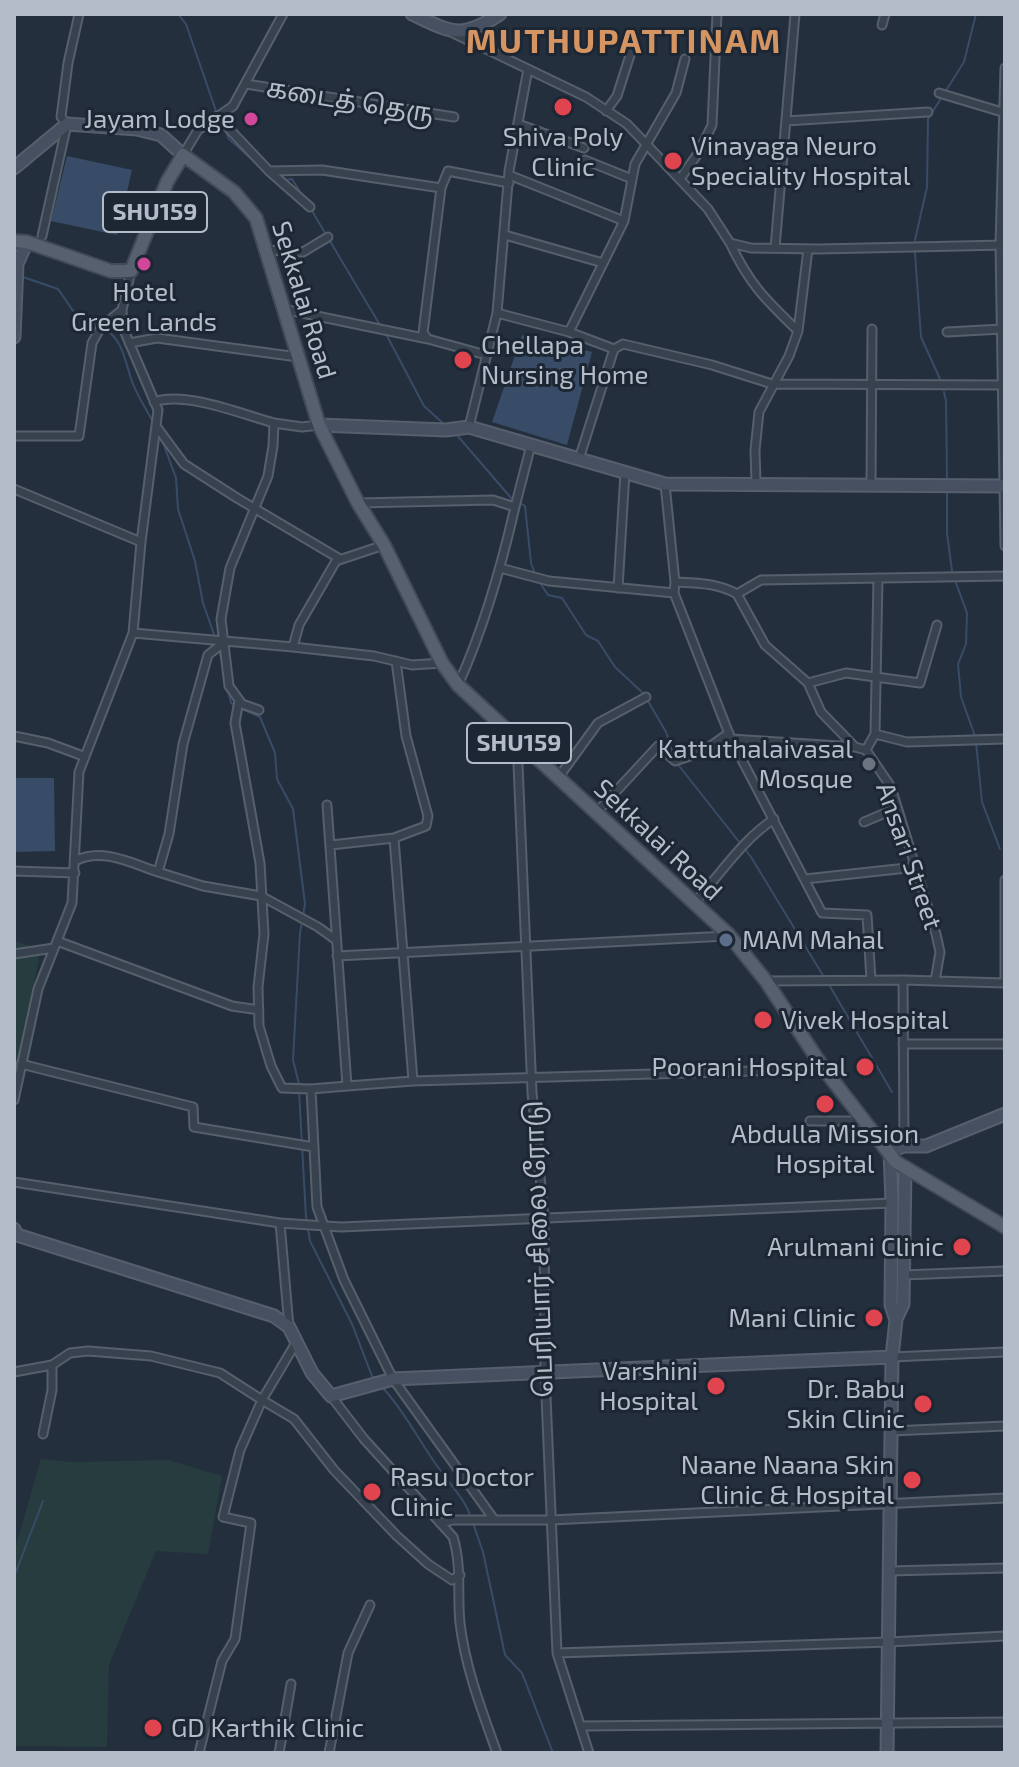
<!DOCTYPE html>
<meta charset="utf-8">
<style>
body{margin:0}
#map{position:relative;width:1019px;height:1767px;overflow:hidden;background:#242f3e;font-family:"Exo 2",sans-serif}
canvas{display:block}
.frame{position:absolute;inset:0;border:16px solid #b4bcc9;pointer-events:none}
</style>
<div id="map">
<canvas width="1019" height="1767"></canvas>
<div class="frame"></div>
</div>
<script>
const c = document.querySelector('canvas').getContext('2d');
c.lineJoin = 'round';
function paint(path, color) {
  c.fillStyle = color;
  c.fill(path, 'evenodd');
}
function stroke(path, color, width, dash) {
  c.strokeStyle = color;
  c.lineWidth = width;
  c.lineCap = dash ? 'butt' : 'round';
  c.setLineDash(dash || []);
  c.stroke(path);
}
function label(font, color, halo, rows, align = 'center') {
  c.font = font + ' "Exo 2","Noto Sans Tamil",sans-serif';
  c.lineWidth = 6;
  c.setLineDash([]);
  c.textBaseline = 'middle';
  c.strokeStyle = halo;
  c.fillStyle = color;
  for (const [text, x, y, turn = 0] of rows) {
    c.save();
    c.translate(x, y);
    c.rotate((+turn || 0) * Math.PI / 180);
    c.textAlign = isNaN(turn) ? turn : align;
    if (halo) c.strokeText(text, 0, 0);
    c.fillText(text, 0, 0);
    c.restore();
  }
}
const green = new Path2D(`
 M14 940 37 949 39 959 14 1084Z
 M41 1459 72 1462 168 1460 222 1476 208 1554 156 1551 109 1665 107 1747 14 1746V1552Z`);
const water = new Path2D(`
 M67 156 132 170 117 235 51 221Z
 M522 335 592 352 567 445 492 422Z
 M14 778H54L55 851 14 852Z`);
const stream = new Path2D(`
 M178 14 186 24 216 111
 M224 128 229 139 257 164
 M285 180 292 179 302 195
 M312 211 380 325
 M915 240 927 187 928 119 964 62 976 14
 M915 253 921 337 940 379
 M23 277 58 289 76 315 98 326
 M104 329C124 339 125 364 133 384 138 397 147 410 154 424
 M386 334 424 406 445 425
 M944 392 946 401 947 479
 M456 434 512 499
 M162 440 176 478 178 509 195 561 203 603 215 637
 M947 493V533L952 571
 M518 502 525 506 531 563 535 574
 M538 580 548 595 562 598 586 635 598 641 615 667 645 695
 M956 583 967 613 966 644 958 664 961 697 975 736
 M219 651 223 664
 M228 690 231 703 234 705
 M648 701 666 732 674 756
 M240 708 260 717 275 753 277 779 293 809 305 904 300 933 293 1060 299 1084
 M976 742 982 802 1000 849
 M676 762 751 857 824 977
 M828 983 892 1092
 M299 1091 306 1217 310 1241 352 1324 372 1376 376 1380
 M383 1388C406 1413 420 1443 440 1470 452 1487 464 1498 471 1517
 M473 1523 483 1552 505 1655 522 1673 553 1753
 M14 1577 43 1501`);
const street = new Path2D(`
 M882 25 885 14
 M453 33 586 97 627 124 708 209 730 243 751 248 819 249 1005 245
 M1005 68 1000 245 1005 546
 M246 84 454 117
 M939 93 1002 112
 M606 111 617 96 632 49
 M217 116 269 171 310 207
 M786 121 928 112
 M518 124 584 148
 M183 155 198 130 233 106 283 14
 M585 160 632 179
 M269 171 322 170 441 188 423 333 428 339 486 355
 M509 175 624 221
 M680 179 699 152 712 125 717 14
 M441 188 448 171 509 183
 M505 235 603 263
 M42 236 67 124 61 117 68 63 79 14
 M730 243C750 285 765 299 798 331
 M775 248 795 14
 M265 250 303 252 328 237
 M283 309 428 339
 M497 313 569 332 614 349
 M569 332 624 221 635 164 676 93 685 59
 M947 332 1002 329
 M129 343 157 338 298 357
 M154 402C186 391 241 414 274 423
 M156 426 184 464 237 498 340 559
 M469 427 497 313 509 171 528 69
 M14 436H79L92 343 101 327 122 310
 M579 459 614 349 623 344 712 365 772 384 1005 385
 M756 483 755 450 759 412 789 356 798 331 808 249
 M665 484 675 582 674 593 731 739 822 913 867 915 871 980
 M871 486 872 329
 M14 489 141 542
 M358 503 493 500 515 507C501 568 484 628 458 685
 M515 507 531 445
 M500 568 549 581 674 593
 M675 582C697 583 718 583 737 594
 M618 588 625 472
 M737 594 765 645 808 683 821 712 855 747 866 750 891 787 936 934 940 952 935 981
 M737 594 761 580 1005 576
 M133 633 293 647 299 625 336 561 384 545
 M223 643 208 655 183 744 169 834 158 872 203 886 261 896 318 927 336 940
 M293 647 374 656 412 665 442 663
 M808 683 846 673 920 683 937 625
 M239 700 235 723 260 863 264 934 258 987 259 1026 271 1066 282 1088 311 1089 347 1086 327 805
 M259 710 242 704 229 686 221 619 230 568 268 476 273 446 274 423 302 427 319 425
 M875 734 907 742 1005 739
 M14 736 48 743 83 756
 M731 739 855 747
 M517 741 532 1092 544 1219 545 1373 557 1653 589 1753
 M866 750 875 734 878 578
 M558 778 598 723 646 697
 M596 813 658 746 675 761 702 752 729 733
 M864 822 897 808
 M394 838 413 1081
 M331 845 394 838 426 826 428 816 406 736 396 661
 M75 861C102 847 131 863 158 872
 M14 871 75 873
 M805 879 916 867
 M1005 880V983
 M694 903C720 875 742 840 774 819
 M57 941 232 1006 259 1010
 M14 954 54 948
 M337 956 727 936
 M903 980 904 1146
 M766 981 903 980 1004 983
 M903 1044H1005
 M21 1064 193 1107 194 1127 314 1147
 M347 1086 413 1081 824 1069
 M311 1089 317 1207 344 1280 393 1379 493 1518
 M14 1100 38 989 72 903 79 772 133 633 141 542 158 410 123 328 122 310 131 271
 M810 1121H863
 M14 1182 280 1223 289 1327
 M280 1223 341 1227 892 1203
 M903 1275 1005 1271
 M297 1341 262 1400 294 1419 334 1470 397 1536 428 1564 452 1580 460 1575
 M892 1357 1005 1352
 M14 1372 52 1365 70 1353 88 1351 151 1356 220 1373 262 1400 240 1450 223 1517 251 1523 235 1639 222 1661 199 1753
 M331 1396 364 1439 453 1537C462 1566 457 1594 460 1623 465 1667 482 1711 497 1753
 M891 1431 1005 1426
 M43 1434 52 1390V1365
 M440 1523 453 1520H551L1005 1498
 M890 1571 1005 1568
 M557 1653 889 1642 1005 1636
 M581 1726 1005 1722
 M279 1753 291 1684
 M329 1753 348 1653 370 1605`);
const secondary = new Path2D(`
 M412 14C453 33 460 40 500 14
 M14 168 67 124 137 129 161 135 183 155
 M14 337 17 264 27 242
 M319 425 446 430 469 427 665 484 1005 486
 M14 1229 17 1235 274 1316 289 1327 312 1373 331 1396 393 1379 892 1357
 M896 1319 903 1304 905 1169
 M887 1753 892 1357 896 1320 891 1305 892 1203 890 1151 904 1146H926L1005 1114`);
const primary = new Path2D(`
 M14 241 27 242 111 271H131L167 182 183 155 234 192 256 218 319 425 358 503 384 545 442 663 458 685 729 935 766 981 824 1069 896 1162 1005 1227`);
const markers = [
 [563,107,10,"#e0444e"],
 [251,119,8,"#d1479c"],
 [673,161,10,"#e0444e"],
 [144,264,8,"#d1479c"],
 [463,360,10,"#e0444e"],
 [869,764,8,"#6b7280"],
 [726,940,8,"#5c6f8a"],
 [763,1020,10,"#e0444e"],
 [865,1067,10,"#e0444e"],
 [825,1104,10,"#e0444e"],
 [962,1247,10,"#e0444e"],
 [874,1318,10,"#e0444e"],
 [716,1386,10,"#e0444e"],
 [923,1404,10,"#e0444e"],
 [912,1480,10,"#e0444e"],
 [372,1492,10,"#e0444e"],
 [153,1728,10,"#e0444e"]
];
const shields = [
 [155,212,104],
 [519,743,104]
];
const shieldNames = [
 ["SHU159",155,212],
 ["SHU159",519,743]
];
const streetNames = [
 ["கடைத் தெரு",350,101,9],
 ["Sekkalai Road",304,300,73],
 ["Sekkalai Road",658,840,43],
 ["Ansari Street",909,856,71],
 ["பெரியார் சிலை ரோடு",539,1249,-92]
];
const poiNames = [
 ["Jayam Lodge",235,119],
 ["Shiva Poly",563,137,"center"],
 ["Clinic",563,167,"center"],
 ["Vinayaga Neuro",691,146,"left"],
 ["Speciality Hospital",691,176,"left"],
 ["Hotel",144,292,"center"],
 ["Green Lands",144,322,"center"],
 ["Chellapa",481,345,"left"],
 ["Nursing Home",481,375,"left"],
 ["Kattuthalaivasal",853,749],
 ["Mosque",853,779],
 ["MAM Mahal",742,940,"left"],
 ["Vivek Hospital",781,1020,"left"],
 ["Poorani Hospital",847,1067],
 ["Abdulla Mission",825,1134,"center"],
 ["Hospital",825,1164,"center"],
 ["Arulmani Clinic",944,1247],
 ["Mani Clinic",856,1318],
 ["Varshini",698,1371],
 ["Hospital",698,1401],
 ["Dr. Babu",905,1389],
 ["Skin Clinic",905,1419],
 ["Naane Naana Skin",894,1465],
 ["Clinic & Hospital",894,1495],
 ["Rasu Doctor",390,1477,"left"],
 ["Clinic",390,1507,"left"],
 ["GD Karthik Clinic",171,1728,"left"]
];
const districtNames = [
 ["MUTHUPATTINAM",624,42]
];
paint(green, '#263c3f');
paint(water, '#394c67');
stroke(stream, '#394c67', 2);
stroke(street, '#565f6c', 11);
stroke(secondary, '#565f6c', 15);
stroke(primary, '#414a57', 16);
stroke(street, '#38414e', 7);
stroke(secondary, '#465061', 11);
stroke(primary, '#56606e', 12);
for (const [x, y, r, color] of markers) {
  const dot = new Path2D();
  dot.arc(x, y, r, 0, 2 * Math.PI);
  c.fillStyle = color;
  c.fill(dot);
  stroke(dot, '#1d2633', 3);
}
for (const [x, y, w] of shields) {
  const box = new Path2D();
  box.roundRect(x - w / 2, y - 20, w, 40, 6);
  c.fillStyle = '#1d2633';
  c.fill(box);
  stroke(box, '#b4bcc9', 2);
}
label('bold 24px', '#b4bcc9', null, shieldNames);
label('26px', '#b4bcc9', '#1d2633', streetNames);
label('26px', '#b4bcc9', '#1d2633', poiNames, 'right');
c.letterSpacing = '2px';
label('bold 34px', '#d59563', '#1d2633', districtNames);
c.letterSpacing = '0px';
</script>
